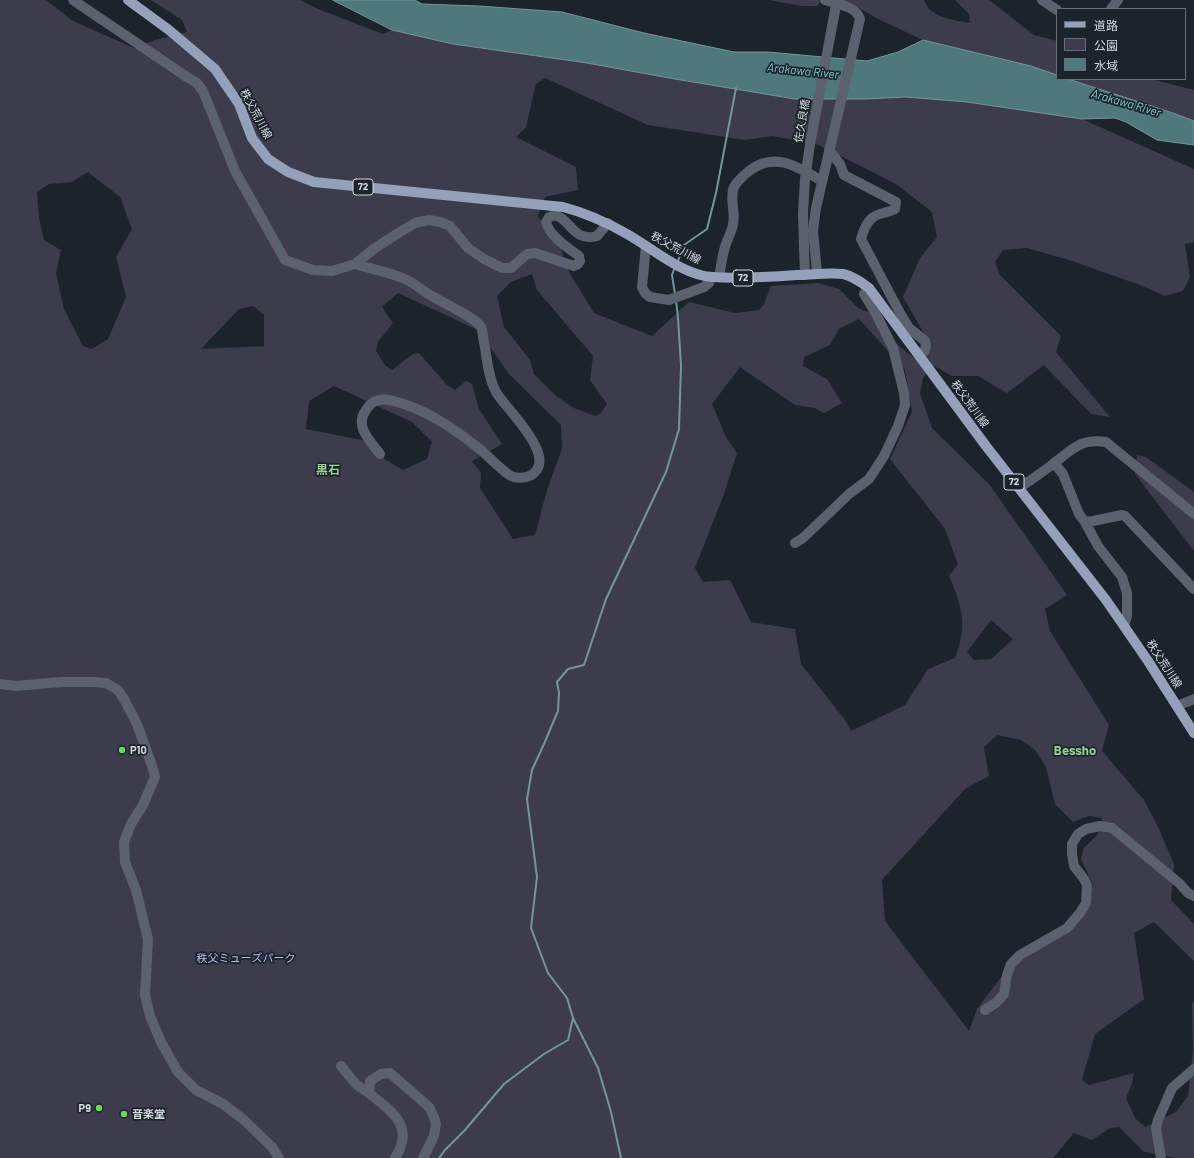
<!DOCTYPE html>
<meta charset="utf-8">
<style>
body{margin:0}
#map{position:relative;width:1194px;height:1158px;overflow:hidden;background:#1b232b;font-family:Barlow,"Noto Sans JP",sans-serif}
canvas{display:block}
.legend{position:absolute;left:1056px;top:8px;width:130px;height:72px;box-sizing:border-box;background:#1b232b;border:1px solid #656c73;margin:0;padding:5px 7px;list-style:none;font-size:12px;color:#d4d9df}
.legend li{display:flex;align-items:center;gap:8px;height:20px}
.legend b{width:20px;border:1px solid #656c73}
</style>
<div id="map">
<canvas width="1194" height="1158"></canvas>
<ul class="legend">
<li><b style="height:5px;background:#95a0ba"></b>道路</li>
<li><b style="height:11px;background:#3d3c4d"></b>公園</li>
<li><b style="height:11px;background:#4e787c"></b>水域</li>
</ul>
</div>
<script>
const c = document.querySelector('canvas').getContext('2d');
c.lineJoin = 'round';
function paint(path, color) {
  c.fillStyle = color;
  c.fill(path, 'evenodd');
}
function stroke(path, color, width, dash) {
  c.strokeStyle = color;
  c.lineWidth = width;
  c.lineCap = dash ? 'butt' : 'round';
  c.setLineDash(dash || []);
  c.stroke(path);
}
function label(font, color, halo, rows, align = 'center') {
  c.font = font + ' Barlow,"Noto Sans JP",sans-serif';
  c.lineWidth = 3.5;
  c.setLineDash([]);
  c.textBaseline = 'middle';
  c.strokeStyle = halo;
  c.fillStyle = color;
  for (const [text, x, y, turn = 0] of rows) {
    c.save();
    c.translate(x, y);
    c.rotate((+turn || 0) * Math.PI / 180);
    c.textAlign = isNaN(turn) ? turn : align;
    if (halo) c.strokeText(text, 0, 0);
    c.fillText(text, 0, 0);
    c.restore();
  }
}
const green = new Path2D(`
 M0 0H46L73 21 134 48 155 40 187 32 182 20 151 0H300L318 9 383 34 392 30 453 44 587 63 675 79 795 99H865L906 97 967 102 1082 119 1194 169V242L1185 244 1190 277 1183 291 1165 296 1140 285 1069 260 1027 248 1003 250 995 262 1000 275 1061 336 1056 352 1110 417 1091 414 1044 365 1007 393 978 376H952L934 366 923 378 920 393 932 428 989 484 1067 595 1045 609 1050 631 1109 725 1102 751 1144 800 1158 827 1174 864 1171 900 1194 924V961L1154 922 1134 933 1144 999 1095 1034 1082 1080 1089 1085 1134 1073 1132 1084 1126 1098 1135 1118 1145 1127 1176 1112 1188 1096 1193 1051 1192 1004 1194 1001V1158H1176L1144 1152 1119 1127 1110 1128 1092 1140 1074 1133 1053 1158H0ZM545 78 648 125 745 140 773 136 819 145 896 184 932 212 937 237 920 258 903 297 930 344 927 358 915 359 879 329 873 314 858 308 839 289 818 283 771 286 764 304 759 310 735 313 689 302 652 336 594 313 569 272 561 249 538 216 545 197 578 190 576 167 516 137 526 127 536 84ZM88 172 120 197 132 229 116 257 126 297 108 339 92 349 83 346 64 309 56 273 61 250 44 240 39 218 37 192 49 184 72 182ZM532 274 537 290 593 356 590 380 607 404 601 413 595 416 574 408 556 396 534 374 530 360 504 327 497 296 511 282ZM398 293 478 330 509 374 561 425 562 449 547 490 535 535 513 539 480 488 481 473 472 461 502 444 479 409 472 384 466 381 455 390 446 384 419 353 413 354 392 370 385 365 376 351 378 342 393 323 382 307ZM253 306 264 315V346L201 349 239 309ZM859 319 905 370 912 412 890 459 945 529 958 564 949 576C962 607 968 625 955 658L928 669 905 705 851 731 845 720 801 664 795 629 751 622 730 580 703 582 695 568 724 494 737 453 726 437 712 404 740 367 795 405 815 408 824 413 842 403 827 379 803 366 804 357 830 345 839 329ZM334 386 412 422 432 442 427 459 403 470 383 458 362 440 306 429 309 401ZM991 620 1013 639 991 659 974 660 967 652ZM997 735 1021 740 1035 750 1046 767 1055 804 1073 822 1089 816 1102 818 1098 834 1083 849 1081 860 1093 884 1080 913 1011 964 977 1009 969 1031 885 921 882 880 966 788 989 776 984 747Z
 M769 0H822L817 6H801Z
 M838 0H924C930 18 954 20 970 23L969 14 955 0H989L1034 35 1057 41V75L1031 66 923 40 878 19 852 4Z
 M1069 79H1151L1194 90V121L1173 113Z
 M1137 455 1146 457 1194 492V551L1135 474Z`);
const water = new Path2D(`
 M333 0H415L422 4 479 6 562 12 644 33 734 52H768L867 61 898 52 923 40 1031 66 1057 75V79H1068L1173 113 1194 121V145L1157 140 1126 122 1115 118 1082 119 967 102 906 97 865 99H795L675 79 587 63 453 44 392 30Z`);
const stream = new Path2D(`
 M678 261 684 245 707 229 716 193 736 88
 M675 294 672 275 675 267
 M439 1158 445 1150 465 1130 504 1084 544 1054 568 1040 573 1018
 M621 1158 611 1112 598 1068 573 1018 567 998 548 973 531 928 537 877 527 799 532 770 544 744 558 711 559 693 557 682 568 669 584 665 606 599 666 472 679 429 681 365 678 318 676 300`);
const minor = new Path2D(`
 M73 0 187 77 197 83 203 91 235 171 285 260 313 270 332 271 355 264 375 248 400 232 415 223 429 220 440 222 450 226 468 248 484 259 502 268H511L527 254 535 253 574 266 578 264 580 261 579 256C567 247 550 237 546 222L549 217C568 209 570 244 597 236L608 223
 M1042 0 1057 10
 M1111 9 1118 0
 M829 150 840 164 844 175 896 202 895 209C890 212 886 212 880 214 868 217 864 229 861 239L900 313 909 328 925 341 926 346 924 352 919 356
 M646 246 642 287 645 293 650 297 669 300 704 287 709 283 711 277
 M804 248 805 275
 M355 264C371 269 389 272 405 279 414 283 422 290 430 295 443 303 473 316 481 327 483 331 483 338 484 342 487 358 488 377 496 392 505 408 556 454 534 473 529 478 517 479 511 476 503 472 488 456 481 450 457 431 433 414 404 404 396 402 388 398 380 400 373 401 370 404 366 410 354 426 370 441 380 454
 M817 273 813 230 816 208 860 19C856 6 837 4 825 0
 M719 277C721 267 722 257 725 247 727 239 732 232 733 224 736 212 729 199 734 187 737 181 743 176 749 171 775 151 798 167 822 181
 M1054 463 1063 474 1079 514 1085 522 1098 546 1122 577 1127 593V616L1124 626
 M1019 488C1031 480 1043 472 1054 463 1073 449 1081 438 1106 442L1194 514
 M1085 522 1093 521 1122 515 1125 516 1194 589
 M795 543 803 538 849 494 869 479 884 456 898 426 905 405 904 393 893 348 876 314 864 294 869 288
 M0 684 16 686 61 682H94L106 683 118 690 125 701 137 724 152 766 155 777 143 805 131 824 124 842 125 862 136 890 148 939 145 995 150 1016 161 1042 178 1072 196 1090 223 1104 244 1120 272 1147 279 1158
 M1177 706 1194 699
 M985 1010 997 1002 1004 994 1007 975 1011 964 1020 955 1067 928 1080 913 1086 903 1087 885 1084 879 1074 866 1072 854V844L1078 834 1086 829 1100 826 1112 828 1179 883 1188 893 1194 896
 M341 1066C346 1072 351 1079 357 1085 361 1088 366 1090 370 1094 393 1112 415 1127 395 1158
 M369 1093 370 1081 381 1074 390 1073 429 1107 434 1117 436 1124 434 1136 423 1158
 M1161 1158 1156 1128 1158 1120 1172 1088 1194 1069`);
const major = new Path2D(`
 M128 0 169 30 215 69 239 104 252 138 268 159 288 172 314 182 563 207C586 213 606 222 627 234 652 248 682 275 712 277 741 279 769 277 797 275 812 275 827 272 843 274 853 276 861 282 869 288L986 446 1106 600 1148 661 1194 733`);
const minorBridge = new Path2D(`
 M804 248 803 213 805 179 810 144 837 0`);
const markers = [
 [122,750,4,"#70d35f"],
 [99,1108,4,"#70d35f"],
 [124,1114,4,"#70d35f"]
];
const shields = [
 [363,187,20],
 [743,278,20],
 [1014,482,20]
];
const shieldNames = [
 ["72",363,187],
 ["72",743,278],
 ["72",1014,482]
];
const streetNames = [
 ["秩父荒川線",256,114,62],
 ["佐久良橋",802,121,-80],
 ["秩父荒川線",676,248,28],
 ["秩父荒川線",970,404,54],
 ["秩父荒川線",1164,664,57]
];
const poiNames = [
 ["P10",130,750],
 ["P9",91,1108,"right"],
 ["音楽堂",132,1114]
];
const parkNames = [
 ["秩父ミューズパーク",246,958]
];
const waterNames = [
 ["Arakawa River",803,71,6],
 ["Arakawa River",1126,103,16]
];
const neighbourhoodNames = [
 ["黒石",328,470]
];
const quarterNames = [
 ["Bessho",1075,751]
];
paint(green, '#3d3c4d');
paint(water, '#4e787c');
stroke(water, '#76959a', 1);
stroke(stream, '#76959a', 2);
stroke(minor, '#5b616d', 10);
stroke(major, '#95a0ba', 10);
stroke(minorBridge, '#5b616d', 10);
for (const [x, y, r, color] of markers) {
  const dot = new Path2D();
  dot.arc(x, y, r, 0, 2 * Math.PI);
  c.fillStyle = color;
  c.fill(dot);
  stroke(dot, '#1b232b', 1.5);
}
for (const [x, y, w] of shields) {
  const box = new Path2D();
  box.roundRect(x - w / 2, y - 8, w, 16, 3);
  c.fillStyle = '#1b232b';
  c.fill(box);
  stroke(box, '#d4d9df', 1);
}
label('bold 10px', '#d4d9df', null, shieldNames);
label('11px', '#d4d9df', '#1b232b', streetNames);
label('bold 11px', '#d4d9df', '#1b232b', poiNames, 'left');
label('11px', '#bebbf2', '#1b232b', parkNames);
label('italic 12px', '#80cdd5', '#1b232b', waterNames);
label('bold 12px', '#9cd093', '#1b232b', neighbourhoodNames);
label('bold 13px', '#9cd093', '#1b232b', quarterNames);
</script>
